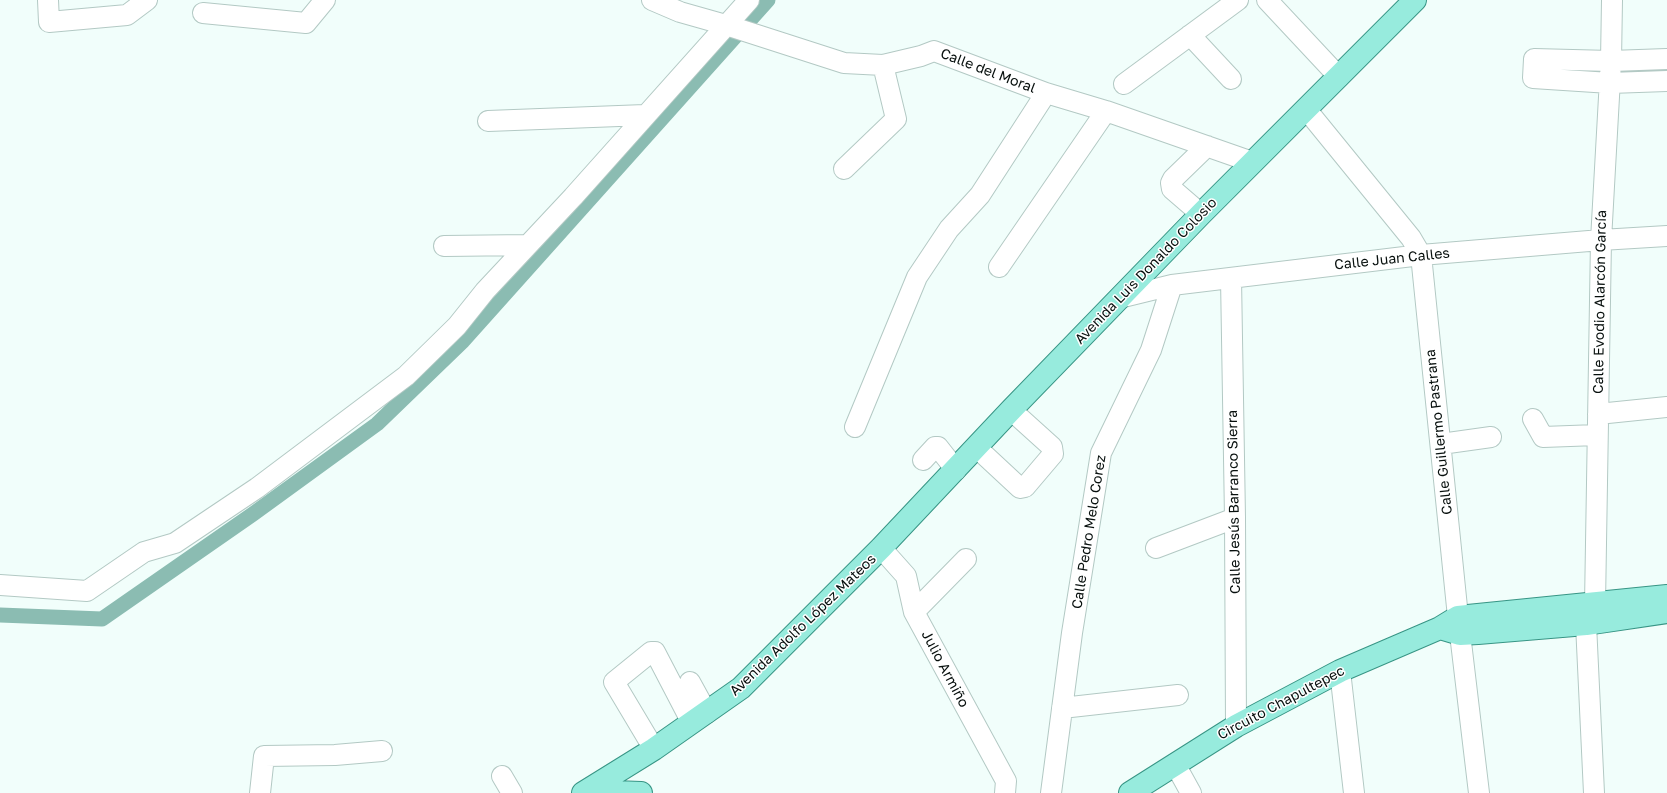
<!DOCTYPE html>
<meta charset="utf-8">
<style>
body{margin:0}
canvas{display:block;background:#f1fefb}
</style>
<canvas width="1667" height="793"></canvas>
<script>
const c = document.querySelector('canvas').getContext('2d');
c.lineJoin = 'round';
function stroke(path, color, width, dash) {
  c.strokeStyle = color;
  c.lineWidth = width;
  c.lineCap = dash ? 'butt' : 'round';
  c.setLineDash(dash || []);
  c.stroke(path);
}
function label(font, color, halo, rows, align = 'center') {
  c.font = font + ' "Golos Text",sans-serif';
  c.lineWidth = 3;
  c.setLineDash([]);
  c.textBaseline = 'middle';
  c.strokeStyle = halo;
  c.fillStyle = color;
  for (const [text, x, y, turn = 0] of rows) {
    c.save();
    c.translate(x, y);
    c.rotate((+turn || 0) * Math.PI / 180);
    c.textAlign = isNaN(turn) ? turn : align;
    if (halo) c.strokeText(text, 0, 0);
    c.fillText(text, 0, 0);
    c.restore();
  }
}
const canal = new Path2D(`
 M0 615 102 619 253 514 377 424 463 341 768 0`);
const minor = new Path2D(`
 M48 0 49 22 127 15 147 0
 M652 0 680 12 726 25 844 63 883 65 921 56 934 51 1046 93 1106 111 1252 162
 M1267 0 1339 77
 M203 13 306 23 325 0
 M1190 35 1231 79
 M1667 59 1611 61 1534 59 1533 78 1610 83 1667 81
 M1124 84 1238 0
 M1306 109 1411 238 1421 255 1458 617 1479 793
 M488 121 645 115
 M844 169 896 119 883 65
 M1201 214 1172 189 1171 183 1173 179 1207 146
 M444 246 528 245
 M999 267 1106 111
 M1231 278 1235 518 1236 726
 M1119 298 1172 285 1421 255 1601 240 1667 236
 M1598 414 1667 407
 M1533 419 1543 437 1597 435
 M855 427 917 277 949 229 980 195 1046 93
 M1441 444 1491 437
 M977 448 1020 488 1025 487 1053 454 1052 447 1011 410
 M923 460 935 447H938L956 470
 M881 548 906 576 914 612 1006 781 1005 793
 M1156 548 1235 518
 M0 585 87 591 144 552 175 543 257 488 406 376 457 326 485 291 573 197 749 0
 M1595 604 1601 240 1611 61 1612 0
 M914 612 966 559
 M1586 624 1594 793
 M1340 671 1354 793
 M690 682 707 713
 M1062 708 1178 695
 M654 749 614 682 651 652H655L692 723
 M1175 764 1191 793
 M502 776 512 793
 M260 793 264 756 335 755 382 751
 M1051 793 1072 633 1101 453 1151 350 1172 285`);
const major = new Path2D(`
 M1440 628 1460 634 1478 633 1586 624 1667 612
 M587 791 641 793
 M583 793 654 749 741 688 881 548 1011 410 1201 214 1415 0
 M1130 793 1236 726 1340 671 1440 628 1458 617 1667 596`);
const streetNames = [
 ["Calle del Moral",988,71,21],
 ["Calle Juan Calles",1392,259,-6],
 ["Avenida Luis Donaldo Colosio",1146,271,-46],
 ["Calle Evodio Alarcón García",1600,302,-89],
 ["Calle Guillermo Pastrana",1439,432,-96],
 ["Calle Jesús Barranco Sierra",1234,502,-91],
 ["Calle Pedro Melo Corez",1089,532,-81],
 ["Avenida Adolfo López Mateos",803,625,-44],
 ["Julio Armiño",945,669,62],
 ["Circuito Chapultepec",1281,703,-28]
];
stroke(canal, '#8bbcb2', 15);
stroke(minor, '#b3c9c4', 22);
stroke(major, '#389585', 24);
stroke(minor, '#fff', 20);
stroke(major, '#97ebdd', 22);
label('14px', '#070f0d', '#fff', streetNames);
</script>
